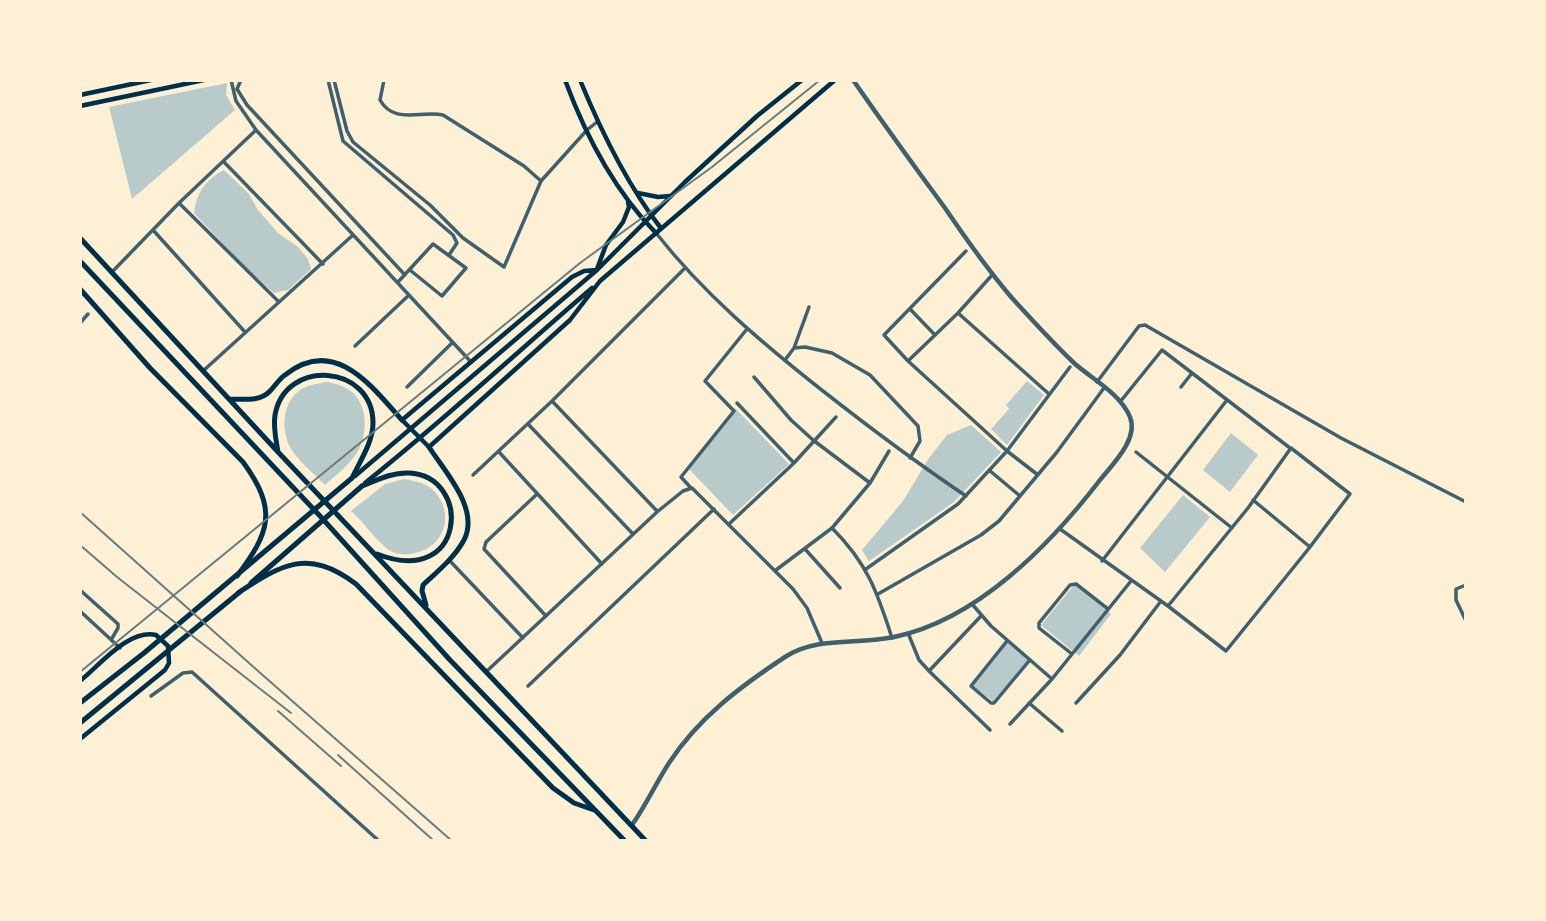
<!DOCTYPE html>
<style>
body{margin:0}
#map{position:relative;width:1546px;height:921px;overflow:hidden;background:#fdf0d5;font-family:Signika,sans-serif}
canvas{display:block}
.frame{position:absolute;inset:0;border:82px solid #fdf0d5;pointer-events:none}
</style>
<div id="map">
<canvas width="1546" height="921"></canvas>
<div class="frame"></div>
</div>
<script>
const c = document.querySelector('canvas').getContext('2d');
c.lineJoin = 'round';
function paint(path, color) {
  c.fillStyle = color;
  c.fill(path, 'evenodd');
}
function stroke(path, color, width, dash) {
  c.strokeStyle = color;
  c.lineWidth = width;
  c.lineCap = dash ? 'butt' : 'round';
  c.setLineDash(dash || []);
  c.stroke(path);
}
const green = new Path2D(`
 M227 83 226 95 235 110 132 199 109 107Z
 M224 170 249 194 258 210 278 233 298 247 308 259 311 269 288 290 274 293 244 266 194 213C196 193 206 179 224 170Z
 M1027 381 1044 395 1007 445 991 429 1009 409 1006 405Z
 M326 382C334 383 345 386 352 392 367 405 368 432 359 449 352 463 337 474 325 485 314 473 296 460 289 445 281 427 283 402 300 390 307 385 317 384 326 382Z
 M735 408 789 464 733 515 688 468Z
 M971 425 1001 452 954 502 869 561 862 550 903 501 929 458 947 435Z
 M1231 433 1258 455 1230 492 1203 470Z
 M404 479C414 481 427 483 434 491 455 513 445 547 415 553 407 555 396 555 389 550 375 540 364 522 351 511L385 484Z
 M1183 495 1210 517 1165 572 1140 548Z
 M1074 585 1111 614 1079 656 1041 625Z
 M1009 640 1029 660 993 701 972 685Z`);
const minor = new Path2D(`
 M231 80 236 101 256 130 471 362
 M241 80 237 89 247 105 405 275
 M328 80 343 141 453 235 457 243 449 255
 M334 80 347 131 353 142 430 205 463 238 504 267 541 181 587 130 597 122
 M384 80 380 100C394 125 421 110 443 115L524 166 541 181
 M223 161 323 264
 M179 203 279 302
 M153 230 245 332
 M656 233C704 294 762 343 823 391 870 428 917 463 966 496
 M966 251 884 335 908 361 1007 451 1038 475
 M112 272 179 203 256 130
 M398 282 433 244 466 268 442 296 410 270
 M910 309 935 335
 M958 313 1049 394
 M80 323 88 314
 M355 346 409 295
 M794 348 809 307
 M785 360 794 348 805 347 832 353 870 375 918 426 920 441 910 458
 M908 361 958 313 993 274
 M203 371 353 235
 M754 377 791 420 813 440 870 483
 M1097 382 1139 326 1145 325 1341 438 1466 502
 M407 387 453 342
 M1181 387 1192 373
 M552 401 657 511
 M1120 402 1162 350 1290 448
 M737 403 794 463
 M528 424 633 534
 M499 452 602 564
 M1136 452 1232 528
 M989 470 1020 496
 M473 475 552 401 684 269
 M691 488 681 477 734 411 705 381 747 329
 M536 495 486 542 484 549 546 616
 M729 524 794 463 836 417
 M832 528C867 563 877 591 892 638
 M1060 529 1168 606 1226 651 1310 547 1253 500
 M805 549 840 588
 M450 561 523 638
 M1102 561 1227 400
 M866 569 958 504 1007 451 1070 367
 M776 570 832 528 870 483 889 451
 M1466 585 1456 589V600L1466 621
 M80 590 118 624V628L111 640
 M878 594 981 535 999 521 1057 452 1104 388
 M972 604 991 626 1052 679
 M1168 606 1248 508 1291 448 1350 494 1310 547
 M80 611 120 648
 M981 616 929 671 990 730
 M908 633 919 660 929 671
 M1007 641 971 686 991 703H994L1029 661
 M1072 654 1039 628V623L1070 585 1076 584 1108 609
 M487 671 657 512 683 491 692 488 793 589 807 608 822 643
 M528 686 714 509
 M151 696 183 673 192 672 379 841
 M1029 703 1062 731
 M1076 703 1120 655 1161 601
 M1010 724 1052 679 1131 581`);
const tertiary = new Path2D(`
 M632 825C646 805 656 783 669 763 698 718 741 686 785 657 817 636 857 645 894 637 977 620 1050 545 1100 480 1112 465 1139 439 1130 417 1121 394 1092 379 1074 363 1053 343 1032 320 1012 298 988 270 966 239 945 208 914 166 883 123 853 80`);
const secondary = new Path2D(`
 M565 80C585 134 615 191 655 232
 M580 80C601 131 626 183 660 227
 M80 95 151 80
 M80 106 204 80
 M638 193 658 197 670 196
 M597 269 606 245 623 222 629 207 628 202
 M597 270 584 271 572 277 402 420 429 447 570 320 600 281 835 80
 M355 476 597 270 685 182 757 116 802 80
 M365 483C443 421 516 353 592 288
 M80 681C100 665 128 629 156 635L168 646 169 663 165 670 80 739`);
const primary = new Path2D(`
 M251 583 362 486
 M80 703 144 653 352 478
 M80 723 241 591`);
const trunk = new Path2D(`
 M80 238 278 452 646 841
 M80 261 320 516 450 660 625 841
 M80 289 150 368 243 462C278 510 270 532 237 576
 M229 399C243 399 260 402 270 391 276 385 279 379 285 375 335 335 372 387 402 420
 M278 452C276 440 273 427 275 415 285 358 373 364 373 423 373 442 360 461 352 478
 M362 486C377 480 393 472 409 473 473 476 466 589 377 554
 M238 593C282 564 308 548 356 584L553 788 574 803 594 810
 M426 605 422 591 423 585C437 572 455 557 464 540 480 509 445 472 429 447`);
const rail = new Path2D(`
 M80 512 258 671 452 841
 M80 545 117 577 291 713
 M80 672 580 263 712 167 820 80
 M278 711 341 766
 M338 755 434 841`);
paint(green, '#b9caca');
stroke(minor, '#3f606c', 3.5);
stroke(tertiary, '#3f606c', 4.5);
stroke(secondary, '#003049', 4.5);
stroke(primary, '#003049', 5);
stroke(trunk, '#003049', 5);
stroke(rail, '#657d81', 2);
</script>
